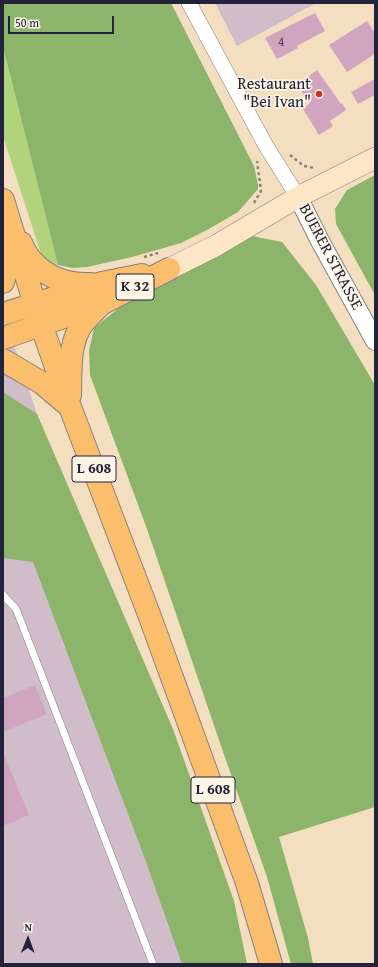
<!DOCTYPE html>
<style>
body{margin:0}
#map{position:relative;width:378px;height:967px;overflow:hidden;background:#f3dec0;font-family:"Gentium Book Plus",serif}
canvas{display:block}
.frame{position:absolute;inset:0;border:4px solid #22223b;pointer-events:none}
.north{position:absolute;left:8px;top:919px;width:40px;height:40px;-webkit-text-stroke:3px #fcf5e5;paint-order:stroke;rotate:1deg;font-size:11px;font-weight:700;line-height:16px;text-align:center;color:#22223b}
.north::after{content:'';display:block;margin:auto;width:14px;height:18px;background:#22223b;clip-path:polygon(50% 0,100% 100%,50% 72%,0 100%)}
.scale{position:absolute;left:8px;top:16px;width:106px;height:18px;box-sizing:border-box;border:2px solid #22223b;border-top:0;padding-left:5px;font-size:12px;line-height:14px;white-space:nowrap;color:#22223b;-webkit-text-stroke:3px #fcf5e5;paint-order:stroke}
</style>
<div id="map">
<canvas width="378" height="967"></canvas>
<div class="frame"></div>
<div class="north">N</div>
<div class="scale">50 m</div>
</div>
<script>
const c = document.querySelector('canvas').getContext('2d');
c.lineJoin = 'round';
function paint(path, color) {
  c.fillStyle = color;
  c.fill(path, 'evenodd');
}
function stroke(path, color, width, dash) {
  c.strokeStyle = color;
  c.lineWidth = width;
  c.lineCap = dash ? 'butt' : 'round';
  c.setLineDash(dash || []);
  c.stroke(path);
}
function label(font, color, halo, rows, align = 'center') {
  c.font = font + ' "Gentium Book Plus",serif';
  c.lineWidth = 3.5;
  c.setLineDash([]);
  c.textBaseline = 'middle';
  c.strokeStyle = halo;
  c.fillStyle = color;
  for (const [text, x, y, turn = 0] of rows) {
    c.save();
    c.translate(x, y);
    c.rotate((+turn || 0) * Math.PI / 180);
    c.textAlign = isNaN(turn) ? turn : align;
    if (halo) c.strokeText(text, 0, 0);
    c.fillText(text, 0, 0);
    c.restore();
  }
}
const industrial = new Path2D(`
 M215 3H316L237 46Z
 M3 312 37 414 232 964H3Z`);
const green = new Path2D(`
 M3 47 58 265 53 269 41 254 3 136Z`);
const forest = new Path2D(`
 M3 3H171L254 166 258 185V189L238 212 207 230 181 243 132 257 87 267 72 268 58 265 3 47Z
 M375 175V295L336 224 335 209 347 190Z
 M252 236 282 242 316 285 375 385V807L279 837 308 938 313 964H291L267 877 220 743 147 529 90 375 89 351 94 328 120 307Z
 M3 392 37 414 173 729 234 901 247 964H182L145 859 33 562 3 558Z`);
const building = new Path2D(`
 M315 13 325 31 297 46 298 48 277 59 265 38Z
 M367 21 375 33V54L347 72 329 45Z
 M317 70 341 104 342 103 346 110 330 121 333 126 319 135 303 109 310 103 297 85Z
 M375 79V95L358 104 351 92Z
 M35 685 47 714 3 732V698Z
 M3 752 29 815 3 826Z`);
const path = new Path2D(`
 M290 155 304 166 315 168
 M254 203 261 191 257 161
 M144 257 158 253`);
const service = new Path2D(`
 M3 595 16 609 20 619 153 964`);
const minor = new Path2D(`
 M189 3 266 146 298 197`);
const tertiary = new Path2D(`
 M298 197 320 241 375 341`);
const secondary = new Path2D(`
 M169 269 217 245 298 197 375 158`);
const primary = new Path2D(`
 M3 200 41 324 70 407 150 617 247 883 271 964
 M21 243C24 249 27 256 32 261 47 278 69 285 91 284
 M3 282 15 243
 M3 314 102 283 142 275
 M3 338 101 304 169 269
 M3 360 42 383 69 406
 M70 395C71 372 68 343 83 323 88 317 95 311 100 305`);
const markers = [
 [319,94,4,"#c8321e"]
];
const numberNames = [
 ["4",281,42]
];
const shields = [
 [135,287,38],
 [94,469,44],
 [213,790,44]
];
const shieldNames = [
 ["K 32",135,287],
 ["L 608",94,469],
 ["L 608",213,790]
];
const poiNames = [
 ["Restaurant",311,85],
 ["\"Bei Ivan\"",311,103]
];
const streetNames = [
 ["BUERER STRASSE",330,257,62]
];
paint(industrial, '#d1bdca');
paint(green, '#b0d37b');
paint(forest, '#8cb56b');
paint(building, '#d1a5c0');
stroke(service, '#8a807e', 8);
stroke(minor, '#8a807e', 16);
stroke(tertiary, '#8a807e', 20);
stroke(secondary, '#8a807e', 22);
stroke(primary, '#8a807e', 24);
stroke(path, '#8a807e', 2.5, [3, 3]);
stroke(service, '#fff', 7);
stroke(minor, '#fff', 15);
stroke(tertiary, '#fff', 18);
stroke(secondary, '#fde5c5', 21);
stroke(primary, '#fabe6d', 22);
for (const [x, y, r, color] of markers) {
  const dot = new Path2D();
  dot.arc(x, y, r, 0, 2 * Math.PI);
  c.fillStyle = color;
  c.fill(dot);
  stroke(dot, '#fcf5e5', 1.5);
}
label('14px', '#4e435c', null, numberNames);
for (const [x, y, w] of shields) {
  const box = new Path2D();
  box.roundRect(x - w / 2, y - 13, w, 26, 3);
  c.fillStyle = '#fcf5e5';
  c.fill(box);
  stroke(box, '#22223b', 1);
}
label('bold 15px', '#22223b', null, shieldNames);
label('16px', '#22223b', '#fcf5e5', poiNames, 'right');
label('16px', '#22223b', '#fcf5e5', streetNames);
</script>
